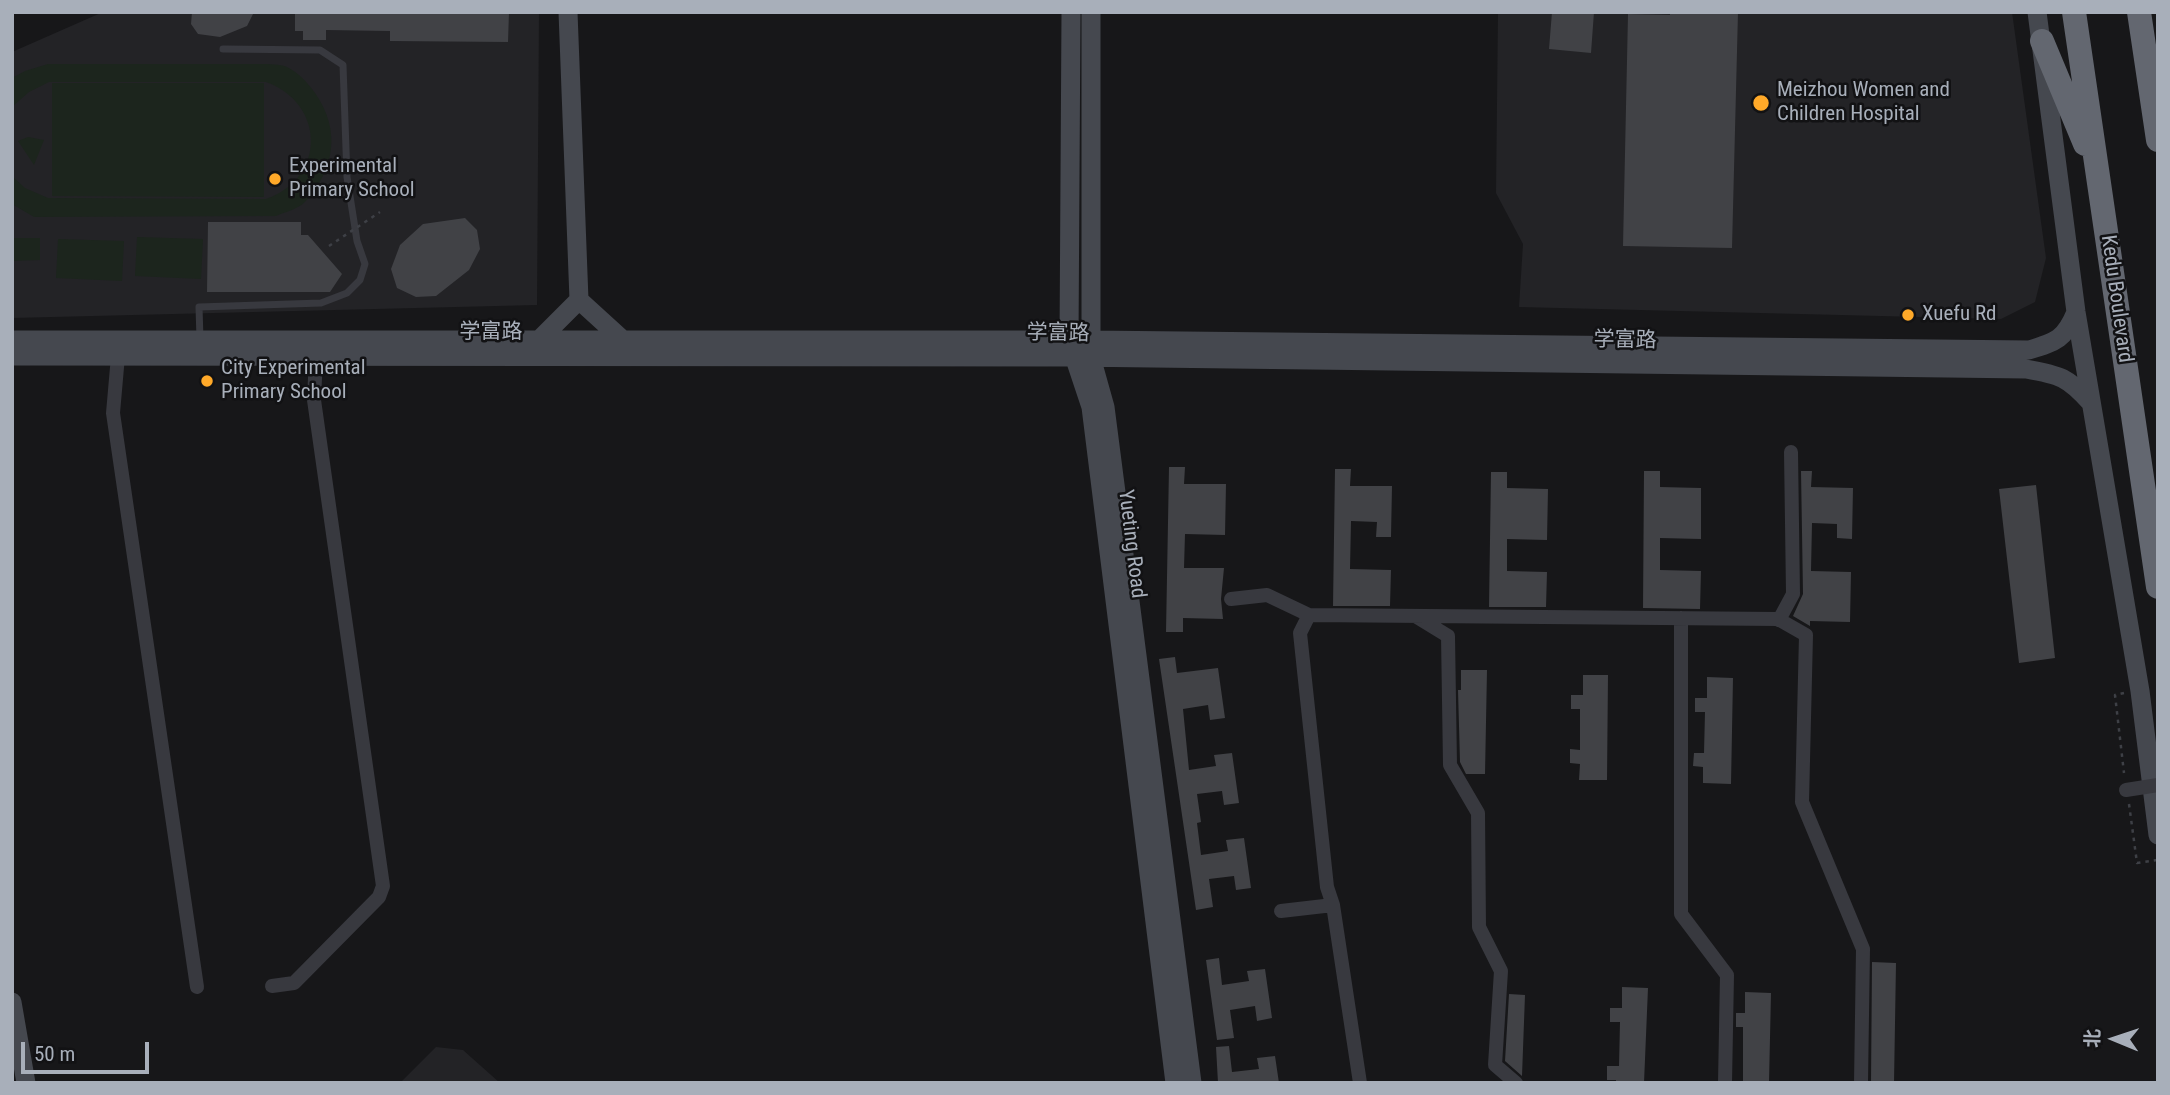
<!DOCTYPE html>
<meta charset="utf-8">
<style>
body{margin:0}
#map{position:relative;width:2170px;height:1095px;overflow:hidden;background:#171719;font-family:"Roboto Condensed","Noto Sans SC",sans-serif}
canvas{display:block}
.frame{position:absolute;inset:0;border:14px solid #a8afba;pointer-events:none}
.north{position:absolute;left:2079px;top:1004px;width:70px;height:70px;-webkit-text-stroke:5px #121214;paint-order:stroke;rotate:272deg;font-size:19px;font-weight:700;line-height:28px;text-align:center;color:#a8afba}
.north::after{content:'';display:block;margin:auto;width:24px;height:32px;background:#a8afba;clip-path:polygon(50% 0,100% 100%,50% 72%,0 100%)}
.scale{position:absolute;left:21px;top:1042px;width:128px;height:32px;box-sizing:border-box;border:4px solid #a8afba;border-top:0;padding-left:9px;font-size:21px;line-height:24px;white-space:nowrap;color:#a8afba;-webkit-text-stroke:5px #121214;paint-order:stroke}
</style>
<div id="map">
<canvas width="2170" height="1095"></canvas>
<div class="frame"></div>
<div class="north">北</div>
<div class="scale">50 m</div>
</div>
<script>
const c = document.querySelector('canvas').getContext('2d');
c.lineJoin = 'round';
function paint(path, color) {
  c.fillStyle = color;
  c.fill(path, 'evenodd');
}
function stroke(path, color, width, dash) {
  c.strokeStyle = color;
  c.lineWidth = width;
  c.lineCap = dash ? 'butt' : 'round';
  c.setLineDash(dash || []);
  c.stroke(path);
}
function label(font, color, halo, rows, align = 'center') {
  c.font = font + ' "Roboto Condensed","Noto Sans SC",sans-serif';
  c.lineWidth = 5;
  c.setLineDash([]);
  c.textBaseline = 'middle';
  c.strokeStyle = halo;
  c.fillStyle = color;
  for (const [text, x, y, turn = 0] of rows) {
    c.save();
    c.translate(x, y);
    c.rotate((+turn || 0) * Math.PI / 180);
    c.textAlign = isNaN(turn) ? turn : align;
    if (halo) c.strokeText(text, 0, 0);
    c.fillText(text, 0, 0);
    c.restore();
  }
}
const built = new Path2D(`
 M103 12H539L537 305 12 318V52Z
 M1498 12H2012L2046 258 2035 302 2001 319 1519 307 1523 244 1496 193Z
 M436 1047 463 1050 500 1083H400Z`);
const green = new Path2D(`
 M48 64H260C269 64 280 64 287 67 299 73 307 82 315 93 341 130 335 169 305 202 298 209 285 212 276 216L34 217 12 204V176L25 188 48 198 266 199C327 178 325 103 266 82H49L29 92 12 107V78L25 71Z
 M52 83H264V197L52 196Z
 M28 137 44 140 34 165 18 141Z
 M137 237 203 239 201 279 135 276Z
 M12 238H40V260L12 261Z
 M58 239 124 241 122 281 56 278Z`);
const building = new Path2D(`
 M192 12H254L247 26 220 37 198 34 191 24Z
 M295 12H509L508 42 390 41V31L326 30V40H303V31H295Z
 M1552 12H1594L1591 53 1549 49Z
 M1670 12H1738L1732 248 1623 246 1628 14 1670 15Z
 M465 218 477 230 480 249 469 270 436 296 416 297 397 288 391 269 400 245 423 224Z
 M208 222H301V235H308L342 274 330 292H207Z
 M1169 467H1185L1184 484H1226L1225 535 1185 534 1184 568H1224L1221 599 1223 619 1183 618V632H1166Z
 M1335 469H1351L1350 486H1392L1391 537H1376L1377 522 1351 521 1350 569 1391 570 1390 606H1333Z
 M1644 471H1660V487L1701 488V539L1660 538V570L1701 571 1700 609 1643 608Z
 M1801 471H1812L1811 487 1853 488 1852 539 1837 538V524L1812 523 1811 571 1851 572 1850 622 1810 621V626L1793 616 1803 594Z
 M1491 472H1507V488L1548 489 1547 540 1507 539V571L1547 572 1546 607H1489Z
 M2036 485 2055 658 2019 663 1999 489Z
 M1175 657 1177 673 1218 668 1225 718 1210 720 1208 705 1183 709 1189 770 1216 766 1214 755 1232 753 1239 803 1224 805 1222 791 1197 794 1201 822 1197 823 1201 855 1228 851 1226 840 1244 838 1251 888 1236 890 1234 876 1209 879 1213 907 1196 910 1159 659Z
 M1461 670H1487L1485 774H1466L1460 762 1458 690H1461Z
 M1583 675H1608L1607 780H1579L1580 764 1570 763V749L1580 750V709H1571V695H1583Z
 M1707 677 1733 678 1731 784 1703 783V767L1693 766 1694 753H1704L1705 712H1695V698H1707Z
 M1219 958 1222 985 1249 981 1247 971 1265 969 1272 1018 1257 1021 1255 1006 1230 1010 1234 1038 1217 1040 1206 960Z
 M1872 962 1896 963 1894 1083H1871Z
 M1622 987 1648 988 1644 1083H1616V1080H1607V1066H1619L1620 1022H1610V1008H1622Z
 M1745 992 1771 993 1769 1083H1743V1027H1736V1013H1745Z
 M1509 994 1525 995 1522 1076 1505 1061Z
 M1229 1046 1232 1072 1259 1069 1257 1058 1275 1056 1279 1083H1218L1216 1047Z`);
const path = new Path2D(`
 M2124 693 2115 695 2124 773
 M2129 804 2137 863 2158 860`);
const lane = new Path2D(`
 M200 339 199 307 321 303 347 293 360 280 365 264 357 241 347 177 343 65 320 50 223 49`);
const street = new Path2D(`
 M118 356 113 413 197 987
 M1231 599 1267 595 1309 615
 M1417 617 1448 636 1450 765 1478 813 1479 927 1501 971 1495 1065 1516 1083
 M1681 618V914L1727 975 1725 1083
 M1779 620 1793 594 1791 452
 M1333 905 1360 1083
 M1281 911 1333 905 1327 887 1300 633 1309 615 1778 619 1806 635 1802 802 1863 949 1861 1083
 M272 986 294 983 379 897 383 886 314 400 316 356`);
const secondary = new Path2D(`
 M568 12 579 300 624 341
 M1071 12 1069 341 1091 407 1175 1083
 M1091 12V357L1105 407 1192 1083
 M2037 12 2076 312 2140 691 2158 835
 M12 340H1090L2029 350C2056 342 2065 339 2076 312
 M538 341 579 300
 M12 356 1073 357 2026 369C2060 375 2068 377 2091 403
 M12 1002 26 1083`);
const highway = new Path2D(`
 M2074 12 2158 587
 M2139 12 2158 140
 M2042 41 2085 144`);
const pathBridge = new Path2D(`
 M329 246 380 212`);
const streetBridge = new Path2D(`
 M2126 790 2158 785`);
const markers = [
 [1761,103,9,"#ffa929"],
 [275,179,7,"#ffa929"],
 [1908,315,7,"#ffa929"],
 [207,381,7,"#ffa929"]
];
const poiNames = [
 ["Meizhou Women and",1777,91],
 ["Children Hospital",1777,115],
 ["Experimental",289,167],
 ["Primary School",289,191],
 ["Xuefu Rd",1922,315],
 ["City Experimental",221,369],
 ["Primary School",221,393]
];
const streetNames = [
 ["Kedu Boulevard",2116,299,82],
 ["学富路",491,333],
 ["学富路",1058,334,1],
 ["学富路",1625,341,1],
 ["Yueting Road",1131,544,83]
];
paint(built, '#232326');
paint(green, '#1c251d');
paint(building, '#414246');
stroke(path, '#3e4046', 2.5, [3.5, 5]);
stroke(lane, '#38393f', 7);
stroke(street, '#38393f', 14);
stroke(secondary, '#45484f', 19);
stroke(highway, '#636770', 24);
stroke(pathBridge, '#3e4046', 2.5, [3.5, 5]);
stroke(streetBridge, '#38393f', 14);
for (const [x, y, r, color] of markers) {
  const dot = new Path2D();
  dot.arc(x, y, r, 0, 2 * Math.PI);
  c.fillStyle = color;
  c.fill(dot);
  stroke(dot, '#121214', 2.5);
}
label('21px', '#a8afba', '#121214', poiNames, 'left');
label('21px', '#a8afba', '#121214', streetNames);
</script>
